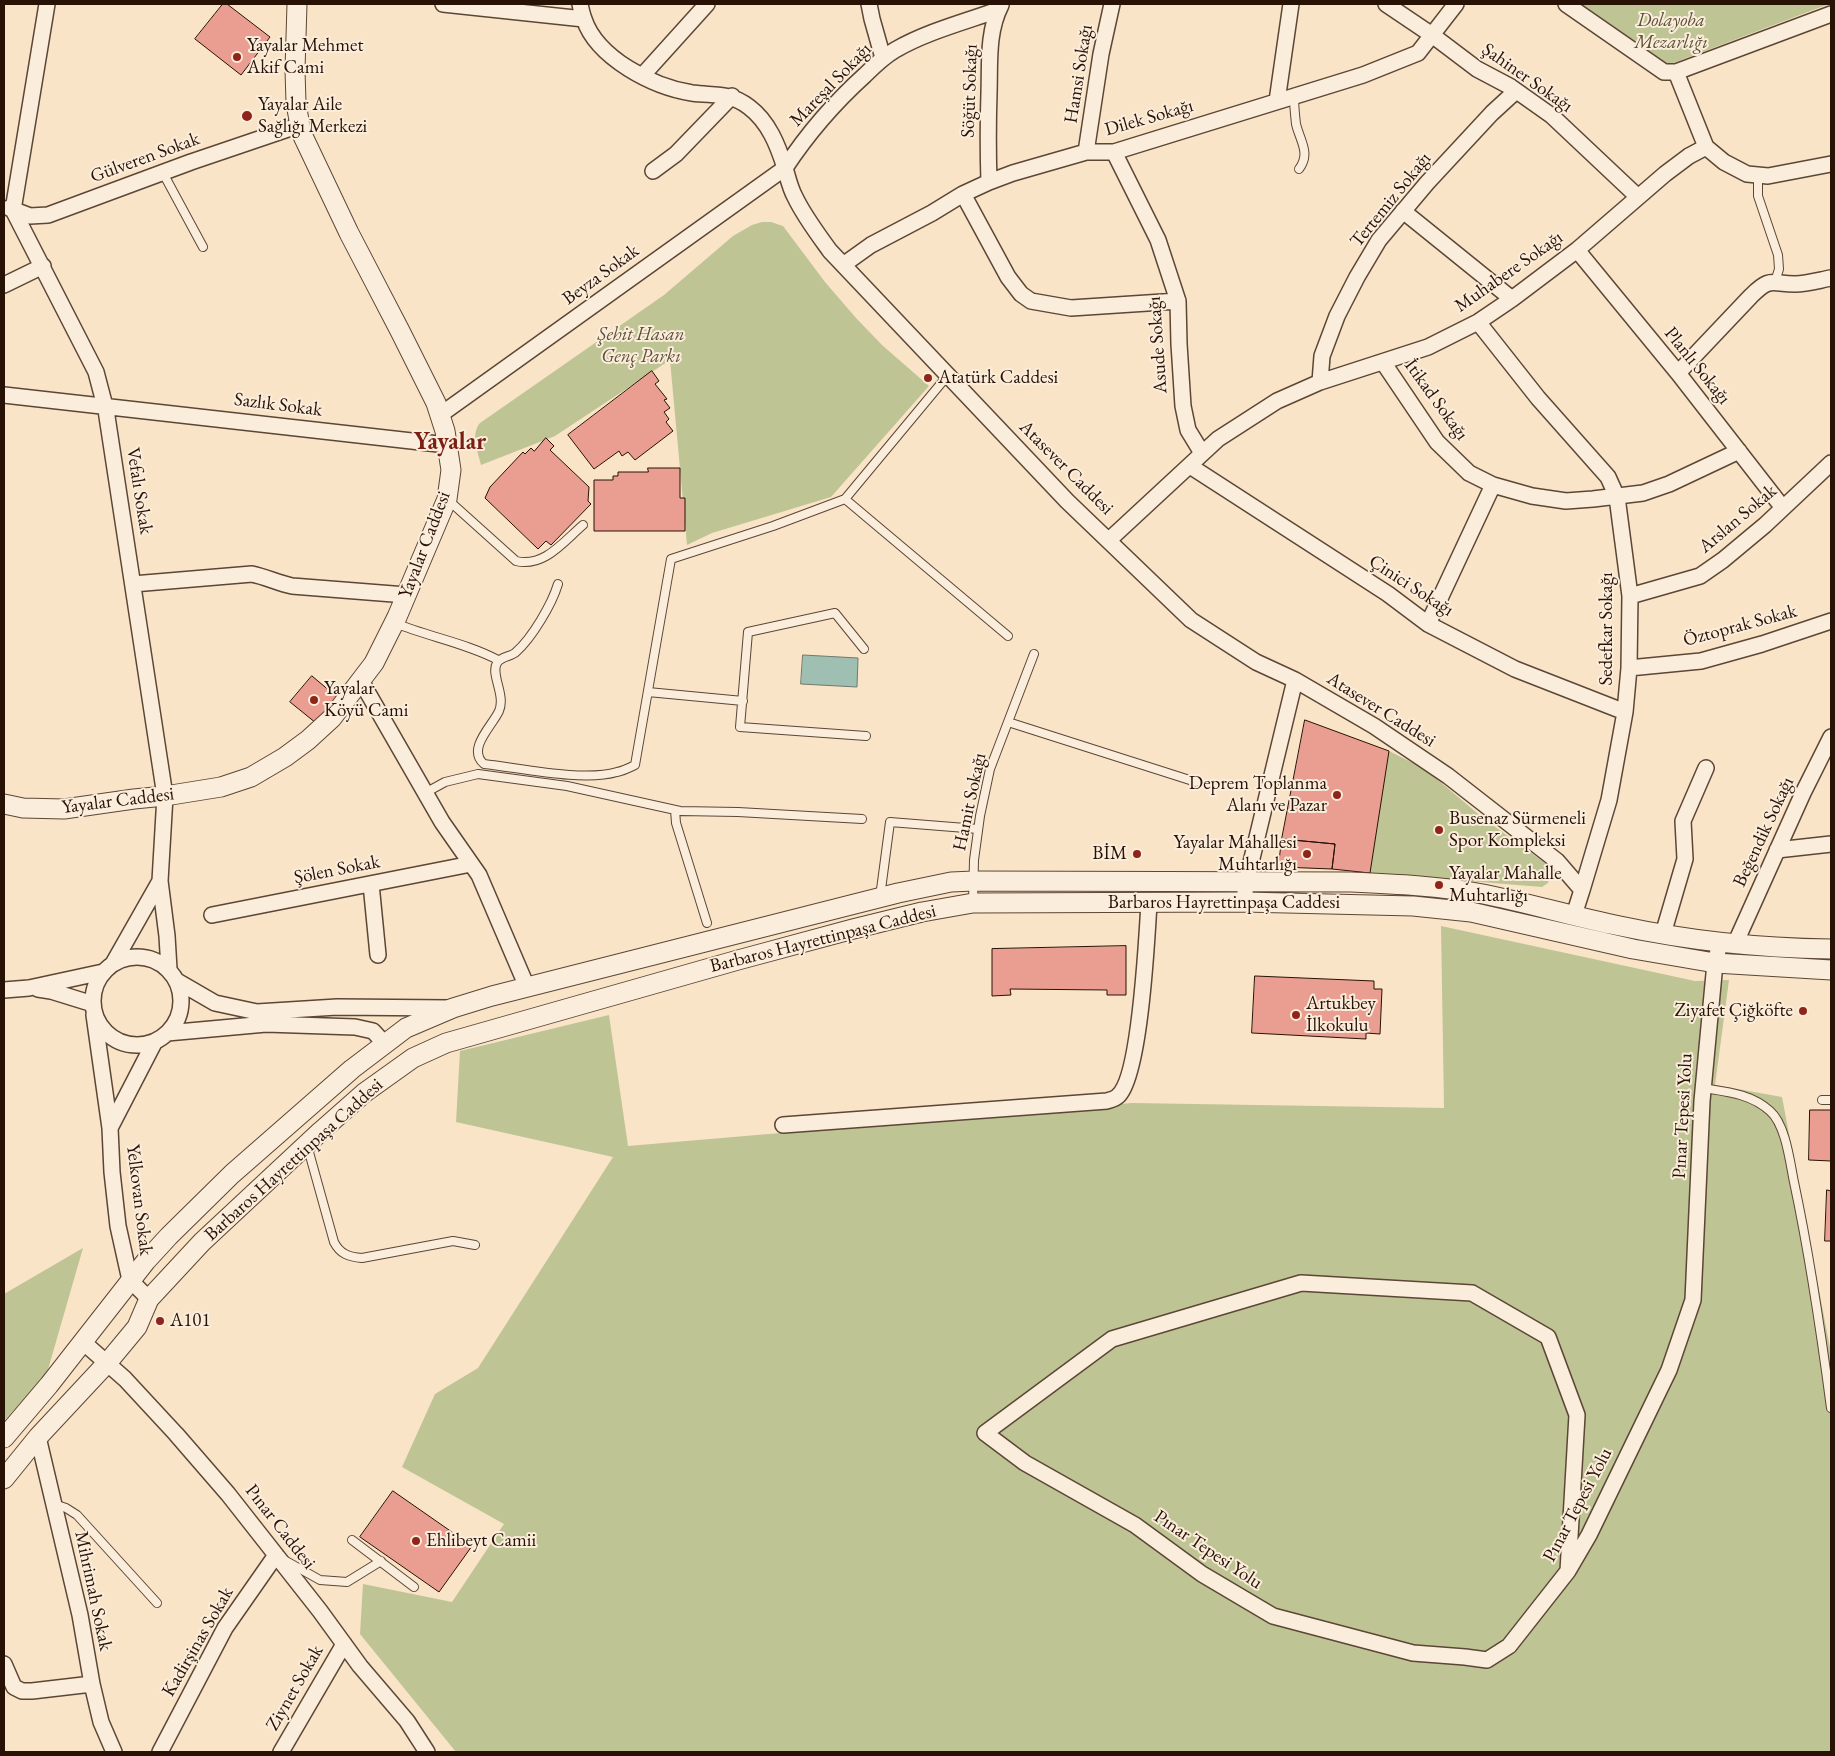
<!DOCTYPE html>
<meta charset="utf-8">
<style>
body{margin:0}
#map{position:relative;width:1835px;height:1756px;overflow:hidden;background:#f9e4c7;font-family:"EB Garamond",serif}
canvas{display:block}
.frame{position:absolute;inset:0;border:5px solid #281105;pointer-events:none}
</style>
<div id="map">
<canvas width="1835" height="1756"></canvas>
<div class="frame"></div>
</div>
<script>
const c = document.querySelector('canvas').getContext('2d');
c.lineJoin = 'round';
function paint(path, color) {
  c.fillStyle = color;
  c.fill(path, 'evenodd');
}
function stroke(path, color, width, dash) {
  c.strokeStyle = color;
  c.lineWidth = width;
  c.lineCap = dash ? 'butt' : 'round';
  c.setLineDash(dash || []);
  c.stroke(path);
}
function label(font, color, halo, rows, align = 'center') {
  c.font = font + ' "EB Garamond",serif';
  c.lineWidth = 4;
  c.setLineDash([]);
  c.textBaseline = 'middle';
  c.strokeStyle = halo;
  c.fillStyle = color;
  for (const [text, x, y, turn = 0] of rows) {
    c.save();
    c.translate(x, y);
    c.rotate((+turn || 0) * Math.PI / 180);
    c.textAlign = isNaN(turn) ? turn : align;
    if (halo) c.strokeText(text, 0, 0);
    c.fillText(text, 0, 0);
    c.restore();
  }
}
const green = new Path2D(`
 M1579 4H1829L1668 65Z
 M762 222H771L783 226 825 282 856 318 882 345 929 386 831 497 712 533 687 545 670 360 555 436 481 465C478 451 470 435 480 423L664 295 733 236 752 225Z
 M1389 751 1425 769 1483 818 1545 863 1551 870 1548 883 1542 887 1370 873Z
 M1441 926 1695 981 1729 980 1715 1085 1782 1097 1831 1353V1752H456L360 1634 363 1584 452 1602 504 1524 402 1467 435 1394 478 1368 613 1157 456 1122 460 1051 609 1015 628 1146 1132 1103 1444 1108Z
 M83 1248 47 1373 4 1421V1294Z`);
const water = new Path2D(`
 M803 655 858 658 857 687 801 684Z`);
const building = new Path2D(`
 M223 4H227L270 37 241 75 195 39Z
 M652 371 659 381 655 384 667 399 664 400 670 408 664 412 669 419 666 422 673 431 635 460 628 452 622 456 619 451 594 469 568 435Z
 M546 438 554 446 550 450 589 487 588 501 591 504 551 545 546 541 538 549 485 498 490 487 523 452 525 454 531 448 534 451Z
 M648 468H680V498H685V531H594V480H613V476H618V472H648Z
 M312 676 337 697 316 723 290 702Z
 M1305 720 1389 751 1370 873 1332 869 1335 844 1282 839Z
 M1282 839 1335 844 1332 869 1281 867 1279 863Z
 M1126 946V995H1107V990L1010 989 1011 995 992 996V949Z
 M1255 976 1374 981V989H1382L1380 1034 1366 1033V1039L1252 1033Z
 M1810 1110H1831V1161L1809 1160Z
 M1827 1190 1831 1191V1241H1825Z
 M393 1491 472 1546 439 1592 360 1537Z`);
const service = new Path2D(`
 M1294 96C1294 106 1295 115 1296 124 1300 141 1311 153 1299 169
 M163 173 203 247
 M1758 175V196L1778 255 1779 269 1775 282
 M447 499 516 561C544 568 564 541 583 525
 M845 499 1008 636
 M558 584C552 604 532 638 516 652 511 657 501 656 497 663 490 674 506 695 499 711 493 725 466 749 484 764 521 768 583 782 617 772 623 771 629 768 635 765L671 559 773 526 845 499 948 375
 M395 623C429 637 466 643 498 660
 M864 649 835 613 748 632 740 727 866 736
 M648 692 743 701
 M1008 722 1196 782
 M425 793 445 782 478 774 567 786 680 811 738 812 862 819
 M675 810 676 823 707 923
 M880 897 890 822 978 829
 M973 903 974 860 980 816 990 769 1034 654
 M1703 1088C1728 1092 1751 1094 1770 1111 1786 1125 1790 1163 1794 1182 1810 1257 1821 1332 1831 1408
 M1822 1100H1831
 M307 1145 334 1242C340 1254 349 1257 362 1258L453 1241 475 1245
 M54 1504 66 1508 77 1515 157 1603
 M352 1540 414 1587
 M286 1561 320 1580 347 1582 381 1561`);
const minor = new Path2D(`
 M47 4 13 210 96 372 106 410 165 796 160 881 167 936 169 969
 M443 4 584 19
 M580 4C581 9 582 14 584 19 597 58 653 87 692 93 715 96 729 92 749 107 769 122 778 146 785 168 788 178 790 188 795 197 804 216 817 233 830 251L1067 501 1191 620 1256 662 1295 680 1374 726 1448 776 1557 861 1582 890 1574 915
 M869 4 872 19 883 58
 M1386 4 1432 35 1477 69 1511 87 1552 116 1638 197
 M1566 4 1664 72H1676L1831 14
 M1676 72 1706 147
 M642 76 707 4
 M1277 101 1291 4
 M1086 152 1101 54 1112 4
 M1114 152 1158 240 1178 301 1179 344 1183 406 1188 430 1202 453
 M653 171 676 154 732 96
 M989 182C988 152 988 123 989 93 990 64 987 32 1001 5
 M963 194 1008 277 1021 294 1031 301 1071 308 1178 301
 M9 208 30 216 48 215 191 162 300 125
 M1403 211 1512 299
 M1577 250 1678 373 1783 508
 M843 265 871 245 932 213 963 194 989 182 1013 173 1086 152H1114L1363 75 1418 53 1456 4
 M4 285 43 266
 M1478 322 1538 398 1608 477 1617 497 1630 596 1629 668 1625 712 1609 800 1582 890
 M1383 362 1437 442 1469 473 1493 485 1532 496 1566 501 1593 499 1643 493 1669 484 1739 451
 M1678 373 1751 296C1771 276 1771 284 1795 284 1807 284 1820 280 1831 278
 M1320 382 1322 356 1337 316 1357 277 1379 240 1427 183 1492 113 1516 91
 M4 395 447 445
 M440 415 785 168C808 133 834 103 865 75 874 66 883 57 895 50 926 32 964 22 998 10
 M1190 466 1388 594 1428 624 1515 669 1625 712
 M1109 540 1218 439 1277 401 1320 382 1428 347 1478 322 1512 299 1577 250 1665 174 1689 156 1706 147 1724 162 1747 174 1768 176 1831 164
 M133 584 252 574C266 577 278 583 292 586L406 595
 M1630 596 1700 576 1723 560 1765 525 1831 463
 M1428 624 1493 485
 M1629 668 1701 661 1762 644 1831 621
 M361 681 442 822 479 875 527 987
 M1777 850 1831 844
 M371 884 378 955
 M1244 902 1246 883 1295 680
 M212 915 471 864
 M1663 934 1685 859 1683 821 1706 768
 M1735 944 1803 793 1831 737
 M93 1001a44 44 0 1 1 88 0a44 44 0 1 1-88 0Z
 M114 962 160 881
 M177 981 215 1003 257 1012 337 1007 449 1008
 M38 989 51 991 93 1004
 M4 990 29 988 103 972
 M94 1015 110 1128 112 1172 118 1226 130 1280 149 1299
 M167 1033 266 1024 355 1027 373 1031 385 1044
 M783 1125 1107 1101C1110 1100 1115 1099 1118 1096 1140 1077 1147 936 1149 903
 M110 1128 155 1041
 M83 1342 125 1379 176 1434 228 1494 320 1611 360 1666 407 1721 427 1752
 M38 1437 80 1615 92 1684 101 1722 114 1752
 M1568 1571 1577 1415 1548 1337 1472 1293 1301 1283 1112 1339 985 1433 1025 1463 1135 1525 1202 1574 1273 1616 1413 1653 1465 1657 1487 1660 1509 1646 1568 1571 1589 1535 1669 1370 1693 1300 1702 1101 1715 963 1720 943
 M4 1664 14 1687 22 1691H32L92 1684
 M160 1752 225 1628 276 1555
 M281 1752 344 1644`);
const tertiary = new Path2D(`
 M4 804 23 808 64 809 134 799 165 796 221 787 251 777 285 757 308 740 332 718 374 663 397 617 447 499 451 470 445 431 436 403 400 331 349 233 301 132 296 103 295 70 297 4
 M4 1438 49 1385 146 1261 169 1236 232 1174 352 1069 406 1028 453 1008 492 996 898 893 951 882 974 881 1350 882C1394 884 1439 886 1483 894 1529 903 1574 917 1620 926 1690 941 1760 948 1831 949
 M4 1479 38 1437 108 1362 137 1327 149 1299 202 1242 321 1131 364 1093 413 1058 446 1043 738 960 853 929 922 912 973 903 1244 902 1413 906 1471 912 1633 949 1715 963 1831 970`);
const markers = [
 [237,57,5,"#8f2418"],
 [247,116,6,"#8f2418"],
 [928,378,5,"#8f2418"],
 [314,700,5,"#8f2418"],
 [1337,795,5,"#8f2418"],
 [1439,830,5,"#8f2418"],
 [1137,854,5,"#8f2418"],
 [1307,854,5,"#8f2418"],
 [1439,885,5,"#8f2418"],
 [1803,1011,5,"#8f2418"],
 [1296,1015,5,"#8f2418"],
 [160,1321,5,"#8f2418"],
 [416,1541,5,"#8f2418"]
];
const parkNames = [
 ["Dolayoba",1671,21],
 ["Mezarlığı",1671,43],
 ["Şehit Hasan",641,335],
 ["Genç Parkı",641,357]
];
const poiNames = [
 ["Yayalar Mehmet",247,46],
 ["Akif Cami",247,68],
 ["Yayalar Aile",258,105],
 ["Sağlığı Merkezi",258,127],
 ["Atatürk Caddesi̇",938,378],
 ["Yayalar",324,689],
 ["Köyü Cami",324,711],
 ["Deprem Toplanma",1327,784,"right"],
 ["Alanı ve Pazar",1327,806,"right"],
 ["Busenaz Sürmeneli",1449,819],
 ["Spor Kompleksi",1449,841],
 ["Yayalar Mahallesi",1297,843,"right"],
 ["Muhtarlığı",1297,865,"right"],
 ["BİM",1127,854,"right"],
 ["Yayalar Mahalle",1449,874],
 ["Muhtarlığı",1449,896],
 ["Artukbey",1306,1004],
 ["İlkokulu",1306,1026],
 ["Ziyafet Çiğköfte",1793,1011,"right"],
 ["A101",170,1321],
 ["Ehlibeyt Camii",426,1541]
];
const streetNames = [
 ["Hamsi Sokağı",1079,74,-81],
 ["Şahiner Sokağı",1527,78,35],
 ["Mareşal Sokağı",831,85,-46],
 ["Söğüt Sokağı",970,91,-88],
 ["Dilek Sokağı",1149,118,-16],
 ["Gülveren Sokak",145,158,-20],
 ["Tertemiz Sokağı",1391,200,-51],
 ["Muhabere Sokağı",1509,272,-35],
 ["Beyza Sokak",601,275,-36],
 ["Asude Sokağı",1158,345,-94],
 ["Planlı Sokağı",1697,366,51],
 ["İtikad Sokağı",1436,400,54],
 ["Sazlık Sokak",278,405,7],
 ["Atasever Caddesi",1066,468,45],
 ["Vefalı Sokak",139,491,81],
 ["Arslan Sokak",1738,519,-40],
 ["Yayalar Caddesi",425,545,-69],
 ["Çinici Sokağı",1411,586,33],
 ["Öztoprak Sokak",1740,626,-15],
 ["Sedefkar Sokağı",1607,629,-90],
 ["Atasever Caddesi",1381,710,32],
 ["Yayalar Caddesi",118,801,-7],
 ["Hamit Sokağı",970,802,-78],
 ["Beğendik Sokağı",1764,832,-65],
 ["Şölen Sokak",337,870,-11],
 ["Barbaros Hayrettinpaşa Caddesi",1224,903],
 ["Barbaros Hayrettinpaşa Caddesi",823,939,-14],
 ["Pınar Tepesi Yolu",1683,1116,-87],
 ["Barbaros Hayrettinpaşa Caddesi",294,1160,-42],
 ["Yelkovan Sokak",139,1200,83],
 ["Pınar Tepesi Yolu",1578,1505,-62],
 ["Pınar Caddesi",280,1527,52],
 ["Pınar Tepesi Yolu",1208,1550,34],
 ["Mihrimah Sokak",93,1591,78],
 ["Kadirşinas Sokak",198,1642,-60],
 ["Ziynet Sokak",295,1688,-60]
];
const districtNames = [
 ["Yayalar",450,442]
];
paint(green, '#bfc494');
paint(water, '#9ebfb1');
stroke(water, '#6f796c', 1);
paint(building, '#ea9e92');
stroke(building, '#281105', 1);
stroke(service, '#5c4636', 10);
stroke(minor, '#5c4636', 18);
stroke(tertiary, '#5c4636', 21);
stroke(service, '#fbeddb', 8);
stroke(minor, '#fbeddb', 15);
stroke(tertiary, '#fbeddb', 19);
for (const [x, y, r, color] of markers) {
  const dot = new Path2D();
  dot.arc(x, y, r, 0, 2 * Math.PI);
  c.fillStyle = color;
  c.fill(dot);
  stroke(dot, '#fbeddb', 2);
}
label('italic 19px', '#5d5037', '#fbeddb', parkNames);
label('19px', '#281105', '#fbeddb', poiNames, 'left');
label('19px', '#281105', '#fbeddb', streetNames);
label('bold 24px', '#7a1f14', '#fbeddb', districtNames);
</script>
